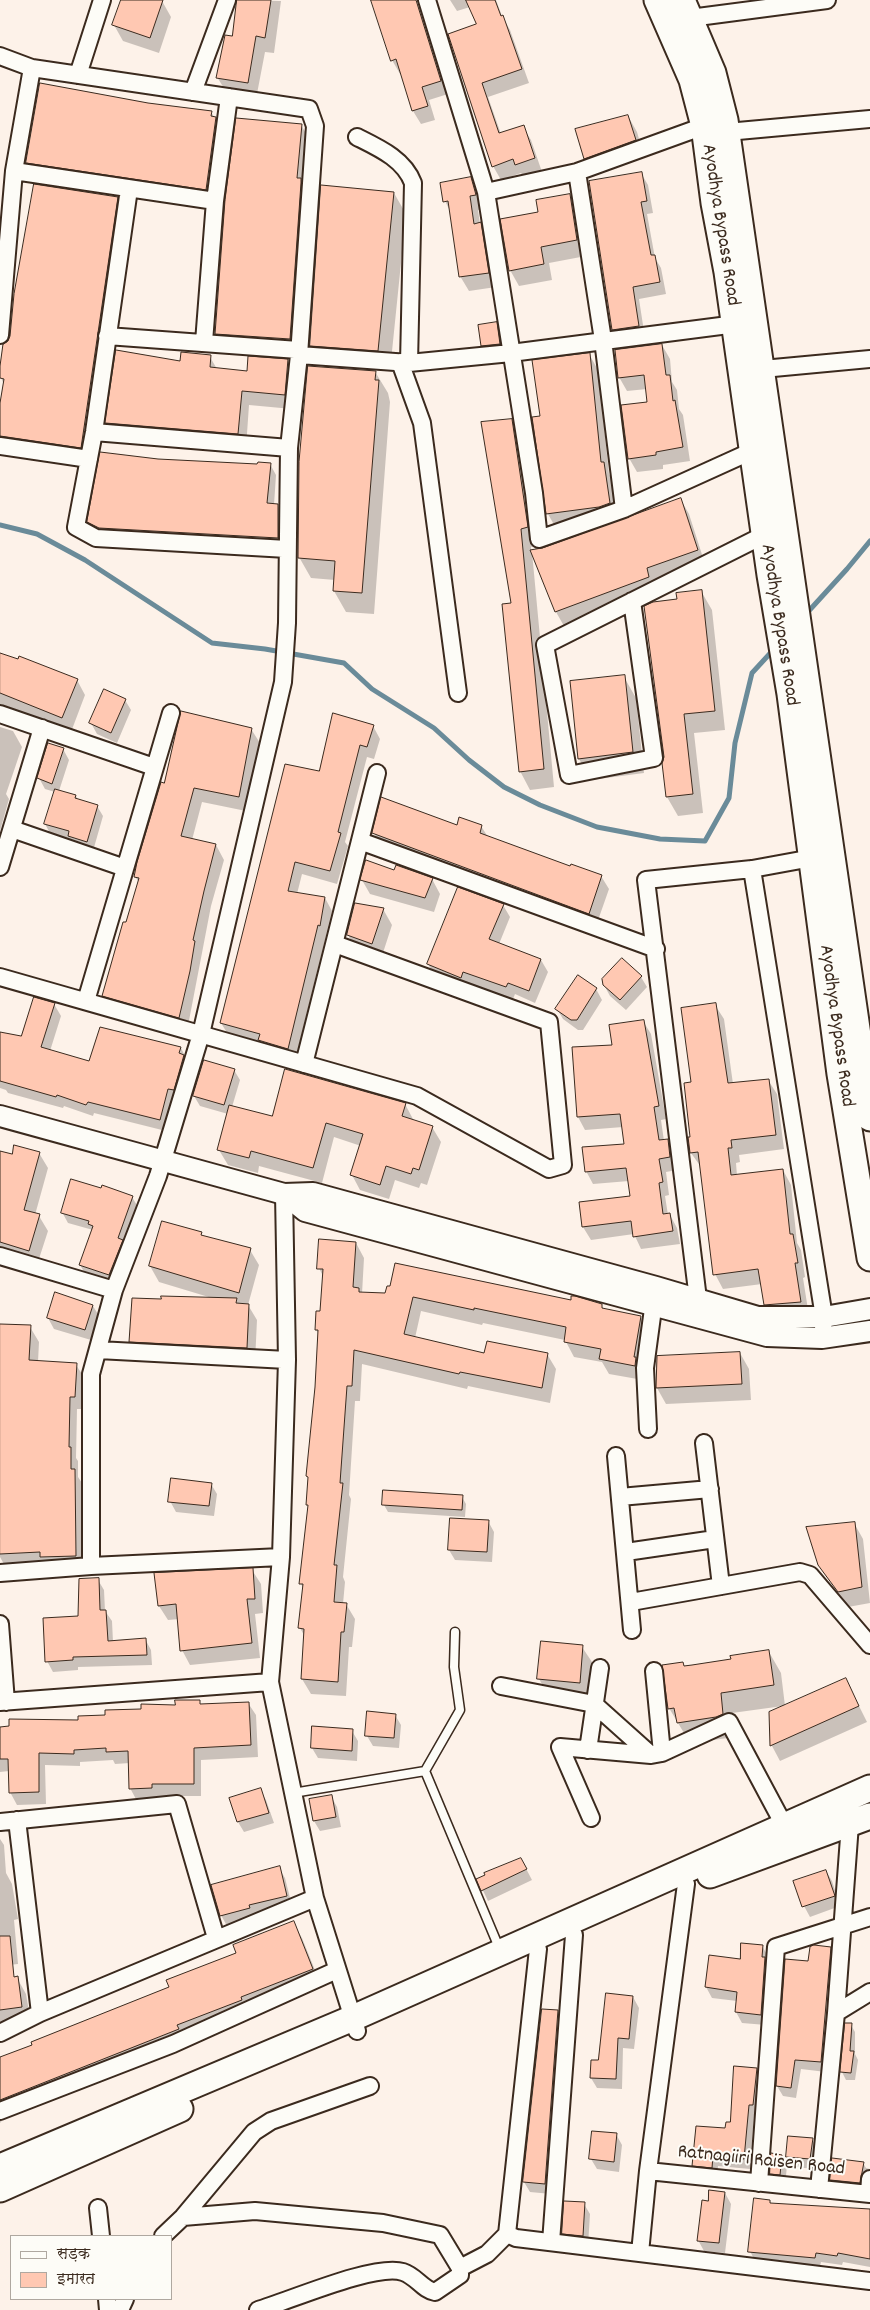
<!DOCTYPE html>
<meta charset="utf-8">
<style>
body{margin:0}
#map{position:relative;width:870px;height:2310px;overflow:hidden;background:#fdf2e9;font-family:Dekko,"Playpen Sans Deva",sans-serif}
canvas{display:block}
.legend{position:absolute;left:10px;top:2235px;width:162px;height:65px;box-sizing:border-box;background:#fdfcf7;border:1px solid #afa8a0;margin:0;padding:6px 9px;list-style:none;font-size:15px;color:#3b2a1e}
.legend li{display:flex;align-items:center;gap:10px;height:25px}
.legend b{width:25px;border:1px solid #afa8a0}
</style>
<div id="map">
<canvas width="870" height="2310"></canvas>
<ul class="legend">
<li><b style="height:6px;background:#fdfcf7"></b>सड़क</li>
<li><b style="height:14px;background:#ffc8b2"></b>इमारत</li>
</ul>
</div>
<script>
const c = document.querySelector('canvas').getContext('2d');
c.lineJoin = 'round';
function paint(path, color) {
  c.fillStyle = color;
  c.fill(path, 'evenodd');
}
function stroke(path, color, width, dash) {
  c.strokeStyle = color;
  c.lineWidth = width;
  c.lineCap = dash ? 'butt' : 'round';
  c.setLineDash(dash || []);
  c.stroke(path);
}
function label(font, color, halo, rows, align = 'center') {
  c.font = font + ' Dekko,sans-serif';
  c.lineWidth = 4;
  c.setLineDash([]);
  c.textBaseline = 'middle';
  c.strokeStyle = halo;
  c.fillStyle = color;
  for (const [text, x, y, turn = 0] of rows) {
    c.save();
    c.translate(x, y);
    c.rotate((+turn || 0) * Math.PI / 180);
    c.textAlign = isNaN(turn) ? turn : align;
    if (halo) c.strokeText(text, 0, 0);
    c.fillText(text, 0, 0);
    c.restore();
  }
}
const shadow = new Path2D(`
 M122 0 162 1 171 17 159 53 123 41 114 25Z
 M238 0 281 1 274 53 265 52 256 99 227 93 217 77 233 38Z
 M372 0H415L423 14 448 94 429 100 435 120 421 124 413 111 402 73 400 74 392 60Z
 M450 0H496L502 16 510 30 529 83 488 97 501 134 523 127 531 140 542 172 524 178 521 173 501 180 493 166 449 35 477 25 470 7 457 11Z
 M211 112 227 137 217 209 38 182 27 162Z
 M628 116 637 132 644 156 594 174 585 158Z
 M301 125 310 140 298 353 224 348 216 334Z
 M641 173 648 185 653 213 647 214 655 258 661 268 666 294 639 299 645 338 620 341 613 329Z
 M470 178 478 192 483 209 478 210 480 224 488 238 496 287 469 291 460 276 451 213 445 201Z
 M394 193 406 214 390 371 374 370 388 393 390 402 374 614 346 612 334 591 335 580 311 578 299 557 324 368 311 345Z
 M570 196 579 212 586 256 549 263 552 280 519 286 510 270 540 213Z
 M117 198 126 214 89 463 0 445V411L4 385 0 375 9 342Z
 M496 324 502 334 505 354 489 356 483 345Z
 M662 345 670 359 672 382 677 390 679 409 683 415 690 461 663 465V469L637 472 629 458 649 403 647 389 627 391 619 377Z
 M589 354 598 370 609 474 612 479 618 519 557 530 548 514 533 418 541 417Z
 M210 357 217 369 248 372 288 361 296 375 292 409 249 405 246 448 115 437 107 423 181 362Z
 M511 420 522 438 537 545 531 547V551L543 550 681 500 689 514 705 564 656 592 564 626 556 612 532 552 554 787 530 790 520 771 512 604Z
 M158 461 259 466 270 464 276 475 274 505 278 506 284 517V549L95 533 88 522Z
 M701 591 712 610 725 730 694 733 703 813 678 816 667 797 663 764 678 600Z
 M0 654 77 680 85 695 71 732 0 705Z
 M624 677 636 698 644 773 591 780 579 759Z
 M125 700 131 710 117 743 97 734 91 723Z
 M373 726 380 739 374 759 367 757 345 842 348 846 337 884 302 874 297 894 325 898 332 911 295 1061 229 1036 221 1023 320 773Z
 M0 727 13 731 22 747 6 794 9 799 0 831Z
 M251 729 260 743 246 811 202 802 192 840 216 845 224 860 211 906 187 1031 112 1010 103 996 139 882 135 877 165 785Z
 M63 749 69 760 59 791 76 796 78 800 97 806 103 816 93 851 75 846 71 840 51 835 45 824 55 792 45 789 39 778Z
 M457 826H481L488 837 571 868 601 876 609 889 596 926 381 846 374 833Z
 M395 871 432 879 440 894 434 912 370 894 362 880Z
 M503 905 510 917 499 944 541 960 548 972 535 1003 515 994 513 999 469 984 467 989 435 976 428 964Z
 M383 909 392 925 381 959 357 951 348 935Z
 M578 977 596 989 602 1000 583 1030H578L563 1019 557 1009Z
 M641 977 647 987 626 1010 610 996 604 985Z
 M54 1004 61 1016 50 1051 90 1063 181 1048 187 1060 166 1131 94 1113 93 1116 64 1106 63 1108 8 1093 6 1090 0 1088V1033L21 1038Z
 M715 1005 724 1019 733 1084 768 1080 777 1094 784 1149 739 1155 740 1162 736 1163 737 1176 783 1170 791 1185 797 1243 801 1250 805 1277 803 1278 809 1316 774 1319 765 1305 762 1284 723 1289 715 1274 701 1167 691 1153 693 1083Z
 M643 1021 651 1034 666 1119 661 1120 664 1141H667L675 1154 677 1170 666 1172 669 1195 665 1196 668 1215H670L677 1228 680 1244 641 1249 634 1234 591 1240 583 1227 631 1197 629 1181 593 1184 586 1171 626 1145 623 1127 585 1130 578 1117 613 1046Z
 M234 1070 240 1080 232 1107 272 1117 405 1104 414 1121 432 1127 441 1142 427 1185 421 1183 419 1188 395 1180 389 1199 360 1190 352 1175 361 1146 334 1137 322 1183 259 1166 258 1173 228 1165 219 1150 228 1114 200 1106 194 1096Z
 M0 1153 12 1156 39 1153 48 1168 35 1215 39 1216 48 1231 37 1265 0 1254Z
 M132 1197 138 1207 115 1285 86 1275 80 1265 93 1230 68 1223 62 1212Z
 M201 1234 203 1237 250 1250 259 1265 248 1305 257 1320 255 1362 139 1356 131 1341 162 1301 212 1298 159 1282 150 1266Z
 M356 1243 364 1258 362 1294 572 1302 601 1305 604 1310 641 1317 649 1332 643 1380 609 1374 602 1362 574 1357 565 1340 483 1323 482 1325 421 1311 415 1338 485 1354H547L556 1369 550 1403 468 1386 467 1389 362 1364 360 1401H355L349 1495 351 1499 343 1577 345 1582 343 1604H346L355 1619 352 1647H349L346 1696 311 1694 302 1679 305 1637 300 1628 303 1588 301 1584 309 1508 307 1504 309 1479 307 1476 316 1388 319 1334 316 1330 321 1313 324 1278 319 1268Z
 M93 1306 99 1316 91 1340 54 1329 48 1318Z
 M0 1325 30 1327 39 1342 38 1362 76 1365 84 1377 82 1409H77L76 1458 78 1461V1477L82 1483 83 1568 5 1566 0 1557Z
 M740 1353 749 1369 751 1400 666 1404 657 1388 658 1357Z
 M211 1484 217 1494 214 1516 176 1512 170 1501Z
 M462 1497 466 1504 465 1517 388 1512 384 1505Z
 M488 1521 494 1532 492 1562 455 1560 449 1550Z
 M854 1523 863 1539 870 1603 848 1607 819 1565Z
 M252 1570 261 1584 263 1613 255 1614 260 1658 190 1665 182 1650 179 1619 168 1620 159 1606Z
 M98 1580 104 1590 105 1611 112 1621 113 1642 145 1639 151 1650 152 1665 78 1667V1670L53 1672 47 1661 79 1617Z
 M582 1647 592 1662 588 1698 548 1694 539 1679Z
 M769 1652 781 1673 785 1706 846 1680 867 1722 780 1761 772 1746 770 1713 783 1706 732 1713 735 1735 728 1738 690 1743 669 1708 685 1667 732 1661Z
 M199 1702 201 1705 248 1703 256 1715 258 1757 201 1760V1796H159V1800L137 1801 130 1788V1763L115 1764 113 1760 80 1762V1766L45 1765 46 1804 17 1805 10 1792 9 1771 0 1772V1728L79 1721Z
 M395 1715 401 1725 399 1748 373 1746 367 1736Z
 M352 1731 358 1741 357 1761 318 1758 312 1748Z
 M260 1790 266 1800 274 1823 244 1832 238 1822Z
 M331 1796 337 1807 341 1827 320 1831 314 1821 311 1800Z
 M0 1839 4 1845 6 1873 12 1884 18 1919 14 1920 18 1964 0 1966Z
 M521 1859 532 1880 488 1901 478 1880 486 1876 485 1873Z
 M279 1868 285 1878 292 1906 227 1926 221 1915Z
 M826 1871 832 1881 840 1906 810 1917 804 1906Z
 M293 1923 302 1938 321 1985 5 2117 0 2123V2059L170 1987 238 1954Z
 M762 1946 768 1956 766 2025 742 2023 736 2012 737 2001 712 1998 706 1987Z
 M830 1948 836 1958 826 2072 801 2069 796 2098 783 2096 777 2086 809 1963Z
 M17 1978 26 1994 31 2023 0 2027V1980Z
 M633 1997 639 2008 634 2049 623 2048 622 2089 597 2088 591 2078Z
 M558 2011 564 2021 551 2194 530 2192 524 2182Z
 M846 2024 851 2025 855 2032V2054L858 2060 855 2080H846L842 2072Z
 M757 2069 763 2079 759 2115H754L750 2169 718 2166 717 2177 699 2176 693 2165 731 2123Z
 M616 2134 622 2145 619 2172 597 2169 591 2159Z
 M812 2139 818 2150 816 2169 793 2167 787 2157Z
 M781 2156 787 2166 785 2185 777 2184 771 2173Z
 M863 2163 866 2168 870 2169V2182L865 2191 837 2190 831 2180Z
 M725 2193 731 2204 725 2253 704 2251 698 2240 709 2203Z
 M770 2201 771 2204 870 2210V2267L843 2262 842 2265 821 2262 820 2267 755 2261 750 2251Z
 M584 2204 590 2214 588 2246 569 2244 563 2233Z`);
const stream = new Path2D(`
 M0 525 37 534 85 560 212 643 265 649 344 663 372 689 434 728 469 760 504 787 540 805 597 827 660 839 705 841 729 798 735 743 752 673 775 648
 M806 614 847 569 870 541`);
const building = new Path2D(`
 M121 0H163L150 38 112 25Z
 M237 0H271L265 38 256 36 248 83 216 78 225 35 232 36Z
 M371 0H416L441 81 422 87 428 106 412 111 396 59 391 61Z
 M466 0H495L501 16 503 15 522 69 482 83 499 133 524 125 535 158 515 165 513 159 492 167 448 34 476 24Z
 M40 83 148 103 212 111 211 116 216 117 206 190 26 163Z
 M628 115 636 140 584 159 575 129Z
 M236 118 302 124 297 178H301V183L290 339 215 334 225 200Z
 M642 172 647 201 641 202 651 255H655L660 282 633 287 639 326 612 330 589 181Z
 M471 177 476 195 470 196 474 224 481 222 489 273 459 277 448 201 443 202 440 183Z
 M34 184 118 197 81 448 0 436V403L4 379 0 378V366L3 344 8 341 10 336 14 294Z
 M321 185 394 192 378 351 310 346Z
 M570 194 577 240 541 247 544 264 509 271 500 219 538 212 536 200Z
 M497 322 500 344 481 346 478 325Z
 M662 344 666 375H670L673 401 675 400 683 447 656 452V455L628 459 621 405 647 402 644 375 618 378 615 350Z
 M116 350 180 361 181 352 211 355 210 367 247 371 248 356 288 359 285 395 242 391 238 434 105 423Z
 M590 353 601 462H604L610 503 599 507 546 514 532 417 540 416 532 360Z
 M308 366 376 371 375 380H379L362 593 333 591 335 561 298 558 299 462Z
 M512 419 528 527 521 529 544 769 519 772 502 604 511 603 481 422Z
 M100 452 158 459 257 464 258 462 271 463 267 503 278 504V538L99 528 87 522Z
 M681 498 698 550 647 568 649 577 555 612 530 550 542 548Z
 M702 590 715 711 684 714 693 794 666 797 662 763 664 757 644 606 653 602 677 599 676 593Z
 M0 653 18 659 19 656 78 679 62 718 0 693Z
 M625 675 633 752 578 759 570 681Z
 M104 689 126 699 111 733 89 723Z
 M181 711 252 728 239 797 194 788 181 836 216 844 204 891 193 940 195 941 190 971 179 1018 102 996 123 922H126L139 878 134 877 137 862 161 782 164 783Z
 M333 713 374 725 367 747 360 745 338 832 341 833 330 871 295 862 288 891 325 897 320 926 318 925 288 1049 258 1040 260 1034 220 1023 285 764 319 771Z
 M48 743 64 748 52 784 37 778Z
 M55 789 76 795 75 798 98 805 87 842 68 836 69 831 44 824Z
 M381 797 457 825 459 817 482 825 480 833 570 866 571 864 602 875 589 914 372 833Z
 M366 860 394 870 396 865 433 878 425 898 360 880Z
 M458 887 504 904 489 939 541 959 529 991 508 983 506 987 463 972 461 978 427 964Z
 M355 903 384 908 372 944 347 935Z
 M622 958 642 976 620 1000 603 985 602 979Z
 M578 975 597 988 577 1020H571L555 1009Z
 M34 997 55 1003 41 1047 89 1061 100 1027 181 1047 179 1053 184 1055 174 1090 168 1089 160 1120 88 1102 86 1105 57 1095 56 1097 0 1081V1032L21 1036Z
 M716 1003 728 1083 769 1079 776 1135 731 1140 732 1148H728L731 1175 783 1169 790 1234H793L798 1263H795L801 1302 764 1305 758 1269 713 1275 698 1152 690 1153 688 1137H690L684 1083 691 1082 681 1008Z
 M644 1020 659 1106 654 1107 659 1140 668 1139 670 1157 659 1159 663 1182 659 1183 663 1214 670 1213 673 1231 633 1237 631 1221 582 1227 579 1202 630 1196 626 1168 585 1172 582 1147 624 1144 620 1114 577 1117 572 1047 612 1045 609 1025Z
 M204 1060 235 1069 224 1105 193 1096Z
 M285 1069 406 1103 402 1116 433 1126 419 1170 413 1168 411 1174 386 1166 380 1185 350 1175 363 1134 326 1123 313 1168 251 1151 249 1158 217 1150 229 1105 272 1116Z
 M14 1145 40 1152 24 1210 40 1214 29 1251 0 1242V1151L12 1154Z
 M71 1179 101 1188 102 1185 133 1196 118 1238 123 1240 109 1275 79 1265 93 1226 88 1224 89 1221 61 1213Z
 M162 1221 202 1232 201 1235 251 1248 239 1293 149 1266Z
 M319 1239 356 1242 353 1287 359 1288V1292L385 1293 387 1286H390L395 1263 571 1300V1296H575L602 1304V1308L641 1316 634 1357H636L635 1366 599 1359 601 1349 564 1342 566 1327 474 1308V1310L413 1297 404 1334 484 1353 487 1341 548 1353 542 1388 460 1372 459 1374 354 1350 352 1386H347L340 1483H343L334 1565H337L334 1602 347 1603 344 1632H341L338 1682 301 1679 304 1629 298 1628 303 1584H299L308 1505H306L308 1477 306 1476 315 1387 318 1330H315L316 1311H320L323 1269H317Z
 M55 1292 93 1305 85 1330 47 1318Z
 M161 1296 237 1298 236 1303 249 1304 247 1348 129 1342 132 1298 161 1299Z
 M0 1324 31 1325 29 1360 77 1363 75 1397H70L69 1447H71V1469H75L76 1556 40 1557V1552L0 1554Z
 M740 1352 742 1384 656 1388 657 1356Z
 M171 1478 212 1483 209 1506 168 1502Z
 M383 1490 463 1495 462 1510 382 1505Z
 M450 1518 489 1520 487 1552 448 1550Z
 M855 1522 862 1587 838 1592 818 1565 806 1527Z
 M253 1568 255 1599H247L252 1643 180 1651 176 1604 158 1606 154 1573Z
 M99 1578 100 1610H106L108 1641 146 1638 147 1655 73 1657V1660L45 1662 43 1618 78 1616 79 1579Z
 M541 1641 583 1645 580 1683 537 1679Z
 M769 1650 774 1685 721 1693 723 1714 716 1717 677 1723 674 1708 668 1709 662 1665 683 1662 684 1666 692 1665 731 1659 730 1656Z
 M846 1678 859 1706 770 1746 769 1712Z
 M175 1700H200V1704L249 1702 251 1745 194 1748V1784H152V1788L129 1789 128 1751 106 1752V1748L74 1750V1754L39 1753V1792L9 1793 8 1759H0V1727L9 1726V1719L78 1720V1716L105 1715V1710L141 1709V1704L175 1705Z
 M367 1711 396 1714 394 1738 365 1736Z
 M312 1726 353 1729 352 1751 311 1748Z
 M261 1788 269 1813 237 1822 229 1798Z
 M332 1795 336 1817 313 1821 309 1799Z
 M521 1858 527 1869 481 1891 476 1879 485 1875 484 1873Z
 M280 1866 287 1896 249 1905 250 1908 220 1916 211 1885Z
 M826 1870 835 1896 802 1907 793 1881Z
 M294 1921 313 1969 241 1997 242 2000 177 2025 179 2029 0 2100V2057L32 2045 31 2042 169 1987 166 1980 236 1953 233 1945Z
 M0 1936H10L14 1977 18 1976 22 2007 0 2010Z
 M741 1943 763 1945 762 1957H765L761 2015 735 2012 737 1992 705 1987 709 1955 740 1959Z
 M814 1945 831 1947 821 2062 795 2060 791 2088 776 2086 785 1959 808 1961 810 1947Z
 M606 1993 633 1996 629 2039 618 2038 616 2079 590 2078 591 2060H598Z
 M542 2009 558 2010 545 2184 523 2182Z
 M845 2023H852L850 2051H854L851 2073 840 2072Z
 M734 2066 757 2068 753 2105H749L744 2159 713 2156 712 2168 692 2166 696 2126 725 2128 726 2122H730Z
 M592 2131 617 2133 614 2162 589 2159Z
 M788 2136 813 2138 810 2159 786 2157Z
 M771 2153 782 2155 780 2175 770 2174Z
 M832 2158 864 2162 860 2183 830 2180Z
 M709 2190 725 2192 719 2243 697 2241 702 2200 708 2201Z
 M754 2198 770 2200V2203L870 2209V2259L838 2253 837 2256 816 2253 815 2258 748 2252Z
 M564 2201 585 2202 583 2236 562 2234Z`);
const service = new Path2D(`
 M425 1771 500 1950
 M293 1793 425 1771 460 1710 454 1667 455 1632`);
const minor = new Path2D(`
 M427 0 486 192 534 493 539 539 624 509 752 451
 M681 22 690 18 827 0
 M0 56 32 68 309 109 315 126 299 355 289 448 287 623 283 682 201 1034 158 1176 114 1290 91 1374V1566
 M78 75 102 0
 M193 92 227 0
 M727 132 870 119
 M357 137C379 148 404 159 413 183L409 363
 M14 171 215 201
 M577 172 603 340 624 509
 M129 189 94 432 76 527 96 538 287 549
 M486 192 577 172 704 126
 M0 335 14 171 32 68
 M107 336 298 350
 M204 342 215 201 229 97
 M299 355 409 363 511 353 744 323
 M400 362 422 423 458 693
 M752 370 870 359
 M94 432 289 448
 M0 446 89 459
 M632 601 654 758 569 775 545 645 764 535
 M0 714 154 767
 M12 829 125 868
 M360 841 656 949
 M0 867 42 728
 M752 869 824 1317 823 1329
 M0 977 417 1096 549 1169 563 1165 549 1022 335 944
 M86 1001 171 713
 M304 1064 377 773
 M284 1194 287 1360 281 1557 270 1682 315 1898 357 2031
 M0 1256 114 1290
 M698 1310V1299L646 880 752 869 812 858
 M98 1350 287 1360
 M648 1429 645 1368 655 1294
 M704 1443 721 1586
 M616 1456 632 1630
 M620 1497 710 1489
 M626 1552 715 1539
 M0 1573 91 1566 281 1557
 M631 1602 800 1572 810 1575 870 1645
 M0 1624 6 1702
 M654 1671 662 1753
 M501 1686 594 1704 651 1755
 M0 1702 270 1682
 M588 1750 600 1668
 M591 1818 560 1747 651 1755 662 1753 729 1722 784 1825
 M17 1820 40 2013
 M0 1822 177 1804 216 1938
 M538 1949 507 2234 516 2238 870 2281
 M836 2013 870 1992
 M0 2033 40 2013 315 1898
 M0 2111 173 2044 337 1970
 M648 2171 870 2194
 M759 2183 776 1947 870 1917
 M819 2189 836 2013 850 1824
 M869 2194 870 2179
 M98 2208 101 2236
 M183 2217 255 2211 383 2223 440 2235 460 2268V2275L435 2292C423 2290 416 2276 403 2272 375 2263 289 2301 258 2310
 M163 2236 183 2217 254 2132 271 2121 370 2086
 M551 2242 574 1935
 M640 2253 648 2171 686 1884
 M460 2268 487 2254 507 2234
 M107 2299 108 2310
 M120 2310 125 2299`);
const tertiary = new Path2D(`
 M0 1116 284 1194 313 1193 656 1287 758 1317H824L870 1309
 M284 1194 305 1211 767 1336 822 1338 870 1331`);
const primary = new Path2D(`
 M657 0 692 80 704 126 714 203 727 272 770 575 790 694 840 1074 870 1258
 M682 0 713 73 725 120 870 1118
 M710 1875 870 1816
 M0 2167 353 2018 870 1788
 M0 2189 180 2109`);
const streetNames = [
 ["Ayodhya Bypass Road",719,225,81],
 ["Ayodhya Bypass Road",778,625,81],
 ["Ayodhya Bypass Road",835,1026,82],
 ["Ratnagiiri Raisen Road",761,2162,6]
];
paint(shadow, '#0003');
stroke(stream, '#6a8b99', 5);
paint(building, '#ffc8b2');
stroke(building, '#3b2a1e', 1);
stroke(service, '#3b2a1e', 11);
stroke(minor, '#3b2a1e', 20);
stroke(tertiary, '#3b2a1e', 24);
stroke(primary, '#3b2a1e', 29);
stroke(service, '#fdfcf7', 8);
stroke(minor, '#fdfcf7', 16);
stroke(tertiary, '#fdfcf7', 20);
stroke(primary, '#fdfcf7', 25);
label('20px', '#3b2a1e', '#fdfcf7', streetNames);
</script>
